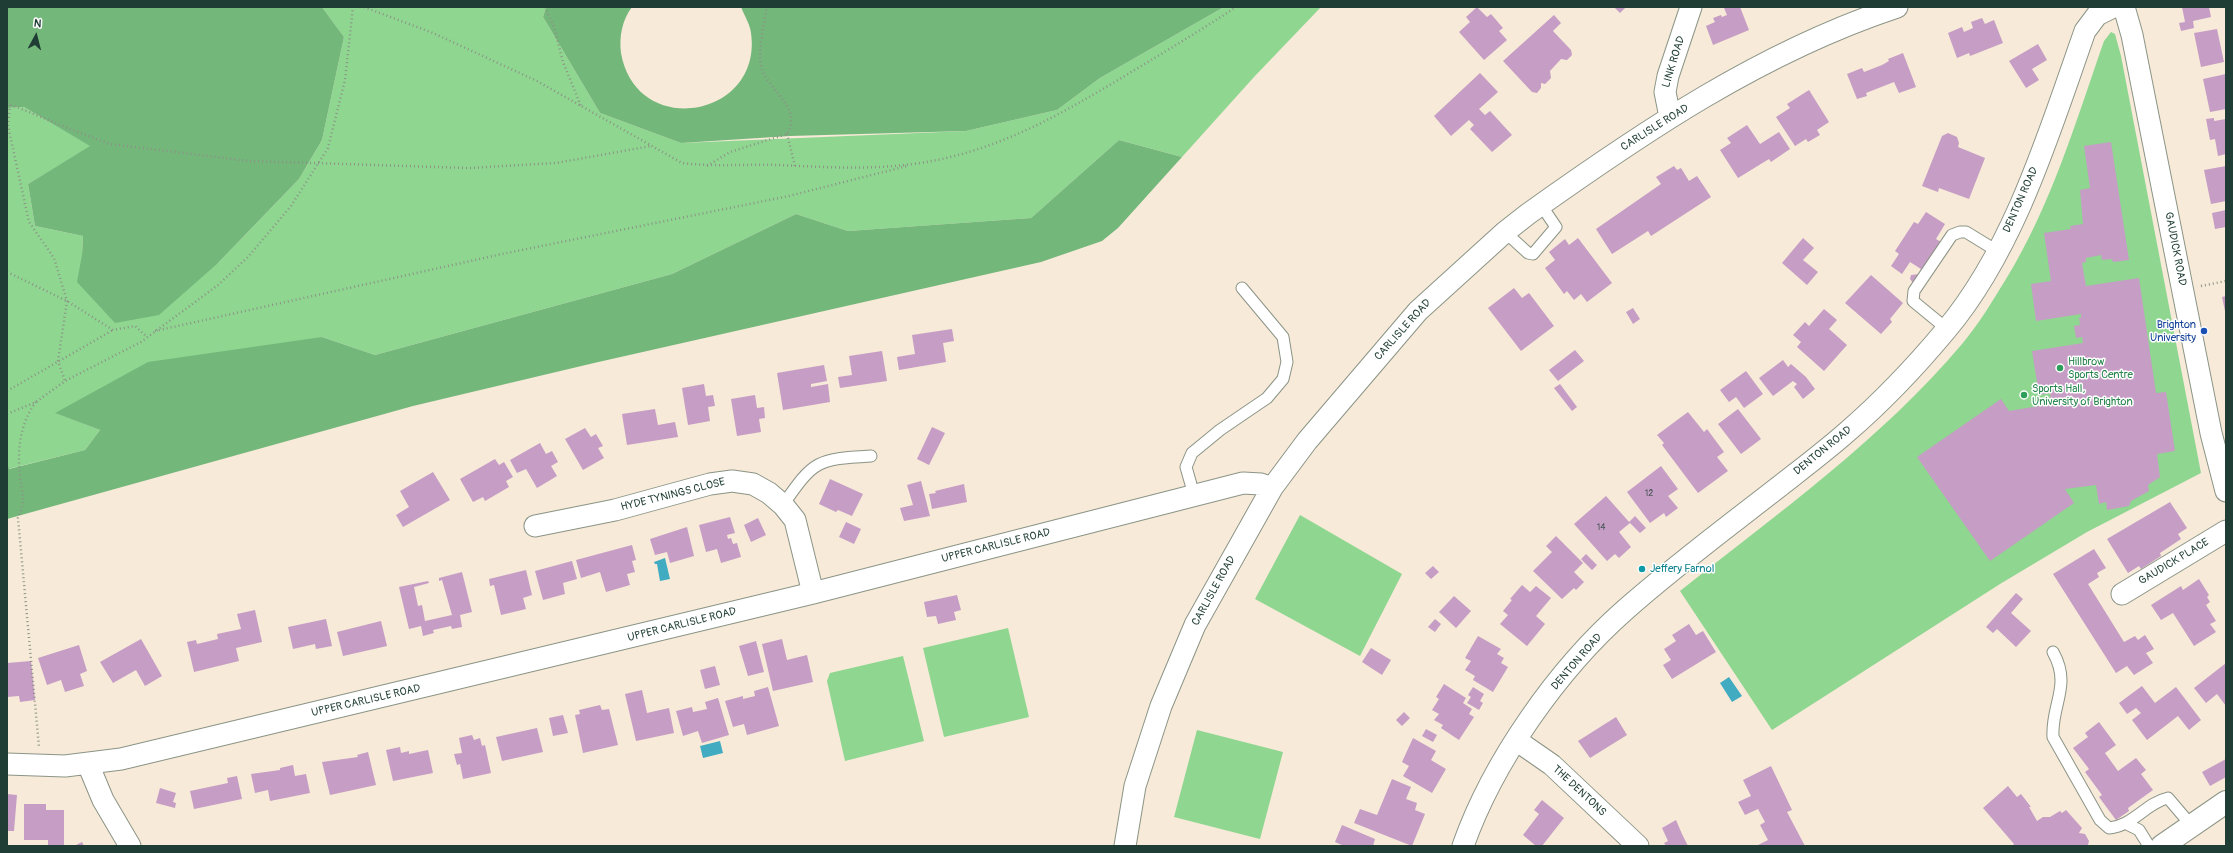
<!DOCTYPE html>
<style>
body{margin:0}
#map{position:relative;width:2233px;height:853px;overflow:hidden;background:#f7ead8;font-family:Pangolin,sans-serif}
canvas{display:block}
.frame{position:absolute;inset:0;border:8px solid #1f3d34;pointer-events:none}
.north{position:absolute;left:16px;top:16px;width:40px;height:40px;-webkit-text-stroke:3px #fff;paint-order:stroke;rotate:7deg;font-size:11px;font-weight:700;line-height:16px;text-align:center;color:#1f3d34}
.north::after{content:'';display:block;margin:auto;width:14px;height:18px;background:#1f3d34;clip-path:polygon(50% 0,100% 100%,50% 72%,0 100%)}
</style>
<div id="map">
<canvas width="2233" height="853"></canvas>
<div class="frame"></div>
<div class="north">N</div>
</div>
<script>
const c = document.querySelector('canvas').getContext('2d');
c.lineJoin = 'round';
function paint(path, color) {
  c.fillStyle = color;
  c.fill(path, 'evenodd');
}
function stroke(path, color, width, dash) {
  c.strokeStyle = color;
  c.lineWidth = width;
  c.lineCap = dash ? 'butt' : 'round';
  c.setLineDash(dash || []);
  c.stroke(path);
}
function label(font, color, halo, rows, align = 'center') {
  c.font = font + ' Pangolin,sans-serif';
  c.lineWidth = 3;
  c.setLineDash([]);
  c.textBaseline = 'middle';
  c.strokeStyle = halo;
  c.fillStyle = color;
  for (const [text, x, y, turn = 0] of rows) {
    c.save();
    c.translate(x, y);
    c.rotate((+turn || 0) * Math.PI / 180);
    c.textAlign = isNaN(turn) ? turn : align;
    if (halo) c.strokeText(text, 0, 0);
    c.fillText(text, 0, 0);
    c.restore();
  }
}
const green = new Path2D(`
 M322 7H546L543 17 600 113 681 143 966 131 1057 110 1100 78 1224 7H1321L1254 77 1182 157 1119 140 1031 218 848 231 796 214 672 274 375 355 322 337 56 413 100 430 85 450 8 469 7 108 24 107 91 146 28 184 35 226 83 236 82 255 218 263 299 179 322 140 344 37Z
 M2111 32 2115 34 2121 56 2201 473 2087 532 2000 584 1772 730 1680 591C1778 513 1881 440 1962 344 1979 324 1993 300 2006 279 2051 206 2076 121 2104 41Z
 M1300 515 1402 574 1360 656 1255 599Z
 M1008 628 1029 717 944 737 923 648Z
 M903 656 924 741 845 761 827 681 830 673Z
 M1197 730 1283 752 1260 839 1174 817Z`);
const forest = new Path2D(`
 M7 7H322L344 37 322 140 299 179 218 263 159 315 115 323 77 282 82 255 83 236 35 226 28 184 90 146 24 107 7 108Z
 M546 7H632C622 20 619 37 621 53 636 140 763 118 751 33 750 24 744 15 741 7H1224L1100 78 1057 110 966 131 790 136 681 143 600 113 543 17Z
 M1119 140 1182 157 1118 228 1102 241 1041 262 594 363 413 406 7 519V464L9 469 85 450 100 430 55 413 148 362 322 337 375 355 672 274 796 214 848 231 1031 218Z`);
const water = new Path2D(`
 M665 558 670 579 660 581 657 564H655L654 562Z
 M1729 677 1742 696 1732 702 1720 683Z
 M720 741 723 753 703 758 700 746Z`);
const building = new Path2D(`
 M1477 7 1487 17 1491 14 1503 28 1499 31 1507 40 1484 60 1459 32 1470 22 1466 17Z
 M1614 7H1626L1620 13Z
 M1727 7H1740L1749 30 1713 45 1706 26 1715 22 1713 18 1721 15 1722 17 1727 15 1724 8Z
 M2182 7H2209L2211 17 2193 21 2194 28 2181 31 2179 23 2185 22Z
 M1554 15 1561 23 1553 31 1571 50 1572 55 1567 60 1561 59 1550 71 1551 78 1545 84 1541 83V88L1537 93 1532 92 1503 61Z
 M1982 18 1985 24 1994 20 2003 43 1970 56 1969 53 1957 58 1948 33 1962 27 1964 32 1973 28 1971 22Z
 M2217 29 2224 62 2201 67 2194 33Z
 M2038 44 2047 60 2032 69 2039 80 2026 88 2009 61Z
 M1903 53 1916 87 1899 93 1894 82 1866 93 1867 96 1857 99 1847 74 1862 68 1864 72 1882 65 1889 61 1888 59Z
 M1480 73 1498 92 1479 109 1485 115 1490 111 1512 135 1492 152 1470 129 1474 125 1469 120 1451 136 1434 116Z
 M2226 74V109L2210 112 2203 79Z
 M1809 90 1829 122 1817 130 1820 135 1808 142 1806 139 1795 146 1776 117 1790 108 1787 104Z
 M2214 118V121L2226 119V154L2218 156 2215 139 2210 140 2206 119Z
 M1747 125 1760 144 1779 132 1790 149 1771 162 1769 159 1738 178 1720 150 1731 143 1727 138Z
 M1948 133 1957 137 1959 143 1958 147 1985 158 1969 199 1939 188 1938 192 1922 186 1942 136Z
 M2111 142 2129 260 2113 262 2112 259 2102 260 2101 255 2086 258V262L2082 263 2086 286 2139 278 2156 393 2166 392 2175 451 2157 454 2160 477 2148 485 2149 491 2131 501 2129 506 2107 510 2106 502 2099 504 2096 485 2065 489 2074 503 1990 561 1917 457 2001 399 2009 411 2051 404 2050 393 2039 395 2032 351 2083 343 2082 337 2076 338 2074 326 2080 325 2079 318 2081 317V314L2036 321 2031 284 2051 281 2044 233 2071 229 2070 226 2083 224 2080 190 2090 188 2084 146Z
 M1674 166 1677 170 1681 168 1689 181 1697 176 1711 197 1651 236 1648 231 1612 254 1596 229 1661 184 1656 177Z
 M2226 166V201L2211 204 2204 170Z
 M2226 210V227L2215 229 2212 213Z
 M1926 212 1945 224 1936 239 1943 243 1913 283 1910 279 1911 275 1919 274 1921 269 1910 262 1902 274 1891 266 1899 254 1895 251 1914 222 1918 224Z
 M1578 238 1612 283 1587 302 1581 294 1574 300 1567 291 1564 294 1545 268 1555 260 1549 252 1565 239 1569 245Z
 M1803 238 1814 248 1803 260 1818 272 1807 285 1782 263Z
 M1871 275 1903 303 1890 319 1892 322 1881 334 1845 303Z
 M1514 288 1522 298 1529 293 1554 326 1521 351 1488 308Z
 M2226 296V311H2225L2222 297Z
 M1633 308 1640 319 1633 324 1626 312Z
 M1824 309 1837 320 1829 329 1847 345 1824 371 1797 347 1801 342 1793 335 1805 322 1809 326Z
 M952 329 954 341 943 343 946 362 899 370 897 357 915 354 912 335Z
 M1575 350 1584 361 1558 381 1549 370Z
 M882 351 887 381 840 388 838 377 852 375 849 356Z
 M1783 360 1788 367 1791 364 1806 377 1815 389 1803 399 1794 387 1797 384 1793 381 1773 396 1759 378Z
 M824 365 827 381 811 384V387L828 384 830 402 783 410 777 373Z
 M1746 371 1763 394 1744 408 1736 397 1729 402 1720 390Z
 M704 384 706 396 713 395 715 406 708 407 710 421 688 425 682 388Z
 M1560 384 1577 407 1572 411 1554 388Z
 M755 395 757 408 764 407 765 418 759 419 761 432 737 436 731 399Z
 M655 409 658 425 675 422 678 437 627 445 622 414Z
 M1738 409 1761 439 1741 454 1718 424Z
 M1688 412 1704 432 1707 429 1724 452 1717 457 1728 471 1698 493 1662 445 1664 443 1657 435Z
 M932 427 945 433 929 465 917 459Z
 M585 428 591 437 596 434 603 446 598 448 604 458 583 470 565 439Z
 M540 443 546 454 552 451 558 462 551 466 557 476 537 488 526 469 517 473 510 460Z
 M495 459 499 465 504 462 513 477 506 481 509 487 485 501 483 497 473 502 460 479Z
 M1661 466 1678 489 1668 496 1678 508 1666 517 1664 513 1650 523 1627 492Z
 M433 472 450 500 403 527 396 515 409 507 400 491Z
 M830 479 863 494 852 516 838 510 836 512 819 504Z
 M921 481 930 516 904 521 900 508 913 505 907 485Z
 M964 484 967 502 932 509 929 494 936 493 935 491Z
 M1606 496 1630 523 1619 532 1631 547 1619 558 1615 554 1607 561 1574 524Z
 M2170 502 2187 528 2178 534 2181 539 2160 553 2161 556 2141 569 2139 566 2128 573 2107 539Z
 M1635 516 1646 528 1640 533 1629 522Z
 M730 517 735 533 727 535 728 539 731 538 733 544 737 543 741 557 721 563 717 549 706 552 699 525Z
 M758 518 766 535 751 542 744 525Z
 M846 522 861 529 854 544 839 537Z
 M687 527 694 556 670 563 667 552 655 555 650 539Z
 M1556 536 1583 563 1574 572 1584 582 1576 590 1574 588 1562 599 1533 571 1552 552 1546 546Z
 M632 545 636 560 632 561 635 572 627 574 630 585 606 592 600 572 581 578 576 560Z
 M2094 549 2106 568 2097 573 2099 577 2088 584 2124 642 2135 636 2138 640 2145 635 2154 649 2146 653 2153 663 2134 675 2127 666 2116 673 2053 574Z
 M1586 554 1597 565 1592 570 1581 559Z
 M572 561 577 579 563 583 565 594 543 600 535 571Z
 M1433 566 1439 572 1431 579 1425 573Z
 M526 570 532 595 523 598 526 609 501 615 494 585 490 586 489 579Z
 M462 572 472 612 460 615 462 627 452 629 451 626 433 630 434 633 423 636 421 626 409 629 399 587 428 581 429 583 414 587 418 606 422 605 425 621 452 615 442 580 439 581V578Z
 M2199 579 2209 595 2207 597 2210 602 2206 605 2216 621 2210 624 2216 632 2194 646 2173 613 2161 620 2151 605 2181 586 2183 590Z
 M1522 585 1530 592 1536 586 1551 598 1536 616 1545 624 1527 646 1500 624 1508 615 1503 611 1512 600 1510 599Z
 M2016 593 2023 599 2011 613 2031 631 2016 647 1997 629 1993 633 1986 627Z
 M957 595 961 610 954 612 956 620 938 624 936 616 927 617 924 602Z
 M1454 596 1471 611 1456 628 1439 612Z
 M255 610 262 642 236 648 239 661 194 672 187 642 196 640 197 644 218 639 217 634 241 629 237 614Z
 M326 619 332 646 316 649 315 644 293 649 288 627Z
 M1435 619 1441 624 1435 632 1428 627Z
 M381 621 387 646 343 656 337 632Z
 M1689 624 1696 635 1703 631 1716 652 1672 679 1663 665 1671 660 1664 649 1676 641 1672 635Z
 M1478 636 1501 649 1497 654 1504 658 1501 663 1508 667 1493 692 1473 680 1475 676 1465 670 1471 661 1465 658Z
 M141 639 162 676 145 686 136 670 113 683 100 662Z
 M782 639 787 660 807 655 813 682 773 691 762 644Z
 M756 641 764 672 748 676 739 646Z
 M79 645 87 671 80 674 84 686 65 692 61 680 47 685 38 658Z
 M1371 648 1391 660 1382 675 1362 662Z
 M31 661 35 700 20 702 19 696 7 697V663Z
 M2226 663V706L2217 694 2206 703 2194 688Z
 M715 666 720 685 705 689 700 670Z
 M1444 684 1466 698 1463 703 1472 709 1469 714 1474 717 1459 740 1441 728 1443 725 1434 720 1439 714 1432 710 1439 699 1436 697Z
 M2142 686 2155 703 2176 687 2201 720 2189 730 2178 716 2147 740 2132 720 2141 713 2136 708 2127 714 2119 703Z
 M768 687 779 726 747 735 744 724 733 727 725 701 743 696V699L755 696 754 691Z
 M1473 687 1484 694 1480 701 1483 703 1479 710 1467 703 1471 697 1468 695Z
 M642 690 647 713 669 708 674 733 636 741 625 694Z
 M718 698 729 735 702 743 698 731 683 736 676 711 692 707 693 712 707 709 705 702Z
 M600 705 602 710 609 709 618 745 583 753 575 715 580 714 579 710Z
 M1404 712 1410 718 1402 726 1396 720Z
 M563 715 568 733 553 736 549 718Z
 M1616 717 1627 735 1590 758 1578 741Z
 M2099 722 2116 745 2105 753 2118 771 2136 758 2146 770 2141 774 2153 790 2128 808 2129 811 2116 820 2099 797 2102 795 2085 772 2089 769 2073 748 2088 737 2085 733Z
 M537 728 543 752 502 761 496 737Z
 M1426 729 1437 735 1433 742 1422 736Z
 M472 735 474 740 480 738 482 746 485 745 491 773 463 779 460 764 457 765 454 754 462 753 459 738Z
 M1413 738 1436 751 1431 760 1446 769 1432 793 1403 776 1409 766 1402 762Z
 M400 747 401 753 409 751V754L428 750 433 773 393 781 386 750Z
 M368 752 376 785 330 795 322 762 358 757 357 755Z
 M2226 759V777L2210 786 2202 772Z
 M293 765 295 776 306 774 310 793 270 801 268 790 255 793 251 774 280 770V768Z
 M1771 766 1792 810 1787 812 1805 846H1756L1768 840 1760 825 1765 822 1758 809 1745 815 1738 802 1751 796 1743 780Z
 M237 776 242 799 194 809 190 791 228 783 227 778Z
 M1392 779 1411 787 1406 799 1417 803 1415 810 1425 814 1412 846 1354 823 1360 809 1377 815Z
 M2008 786 2017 797 2021 794 2031 807H2029L2037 821 2043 817H2050L2060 811 2062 813 2066 810 2082 828 2079 833 2085 834 2089 841 2088 845 2012 846 2014 844 1983 808Z
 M160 788 176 793 173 802 176 803 175 808 156 803Z
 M7 794 17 795 14 831H7Z
 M1542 800 1564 818 1542 846H1536L1523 835 1539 814 1534 810Z
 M24 804H46V810H64V845H48V840H24Z
 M1676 820 1682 834 1688 846H1666L1664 843 1668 841 1662 828Z
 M1342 825 1375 839 1373 846H1344L1335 842Z
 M82 842 84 846H74Z`);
const path = new Path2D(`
 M364 7 433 33 537 81 682 163C714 167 746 164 778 165 823 167 868 170 913 164 990 154 1053 119 1118 80 1158 56 1198 32 1236 7
 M545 7 554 27 563 62 581 106
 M938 7H960
 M7 103 75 131 110 144 249 161 469 168 556 163 651 146
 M10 105 8 126 29 222 54 258 67 301 58 361 65 381
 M787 134 795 166
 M707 166 730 152 787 134C803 108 769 91 762 69 757 52 764 24 767 7
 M7 272 67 301 113 330 135 326 147 337
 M2201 286 2226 281
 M155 331 502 254 789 196 907 166
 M7 391 113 330
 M36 402C20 423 17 450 20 476 22 493 26 501 18 518L39 747
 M7 414 36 402 65 381 141 342 218 285 248 257 291 206 328 148 345 80 353 7`);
const lane = new Path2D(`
 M1505 232 1528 253 1533 254 1556 227 1541 205
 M1947 329 1913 301 1914 291 1952 235 1960 232H1966L1997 251
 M1194 495 1186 467 1192 453 1220 430 1267 398 1283 379 1287 362 1283 337 1242 288
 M783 505C814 460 817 459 871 456
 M2053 652C2072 686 2051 704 2053 737L2100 820 2109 828C2133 826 2146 803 2168 798L2191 825
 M2127 824 2139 830 2149 846`);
const street = new Path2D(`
 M2124 7 2132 35 2211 433 2226 491
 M1670 117 1665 92 1668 76 1691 7
 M535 526 615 510 710 484 732 481 753 484 769 493 783 505 795 520 813 593
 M2122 594 2226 531
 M1516 740 1552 765 1638 846
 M7 764 65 766 121 759 813 593 1243 483 1261 484 1272 488
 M88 764 103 800 130 846
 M1125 846 1135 786 1161 706 1195 625 1272 488 1307 441 1418 311 1505 232 1528 214C1643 132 1761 52 1897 7
 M1463 846C1493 761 1558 669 1625 610 1679 562 1738 519 1794 475 1812 461 1830 447 1847 432 1883 401 1916 366 1946 330 2015 248 2050 130 2085 31L2097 15 2113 7`);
const secondary = new Path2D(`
 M2162 846 2226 802`);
const markers = [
 [2204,331,4,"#1a4fb4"],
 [2060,368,4,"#2e9e5b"],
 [2024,395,4,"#2e9e5b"],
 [1642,569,4,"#0f9aa8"]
];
const numberNames = [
 ["12",1649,494],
 ["14",1601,528]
];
const streetNames = [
 ["LINK ROAD",1674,62,-73],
 ["CARLISLE ROAD",1655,128,-32],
 ["DENTON ROAD",2021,200,-66],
 ["GAUDICK ROAD",2175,249,79],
 ["CARLISLE ROAD",1403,330,-48],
 ["DENTON ROAD",1823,451,-39],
 ["HYDE TYNINGS CLOSE",673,495,-14],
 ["UPPER CARLISLE ROAD",996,546,-14],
 ["GAUDICK PLACE",2174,562,-31],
 ["CARLISLE ROAD",1214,591,-61],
 ["UPPER CARLISLE ROAD",682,625,-14],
 ["DENTON ROAD",1577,662,-49],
 ["UPPER CARLISLE ROAD",366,701,-13],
 ["THE DENTONS",1579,791,43]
];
const transitNames = [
 ["Brighton",2196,325],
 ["University",2196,338]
];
const leisureNames = [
 ["Hillbrow",2068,362],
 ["Sports Centre",2068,375],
 ["Sports Hall,",2032,389],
 ["University of Brighton",2032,402]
];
const cultureNames = [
 ["Jeffery Farnol",1650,569]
];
paint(green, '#8fd691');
paint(forest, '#73b77b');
paint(water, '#41acc1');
paint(building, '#c69dc5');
stroke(lane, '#8b9486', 13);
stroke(street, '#8b9486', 23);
stroke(secondary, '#8b9486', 24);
stroke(path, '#8b9486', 2.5, [1, 3]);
stroke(lane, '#fff', 11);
stroke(street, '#fff', 21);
stroke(secondary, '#fff', 22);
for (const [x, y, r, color] of markers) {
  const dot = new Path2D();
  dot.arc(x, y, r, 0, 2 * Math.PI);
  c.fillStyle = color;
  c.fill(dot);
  stroke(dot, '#fff', 1.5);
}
label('9px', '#495558', null, numberNames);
label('11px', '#1f3d34', '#fff', streetNames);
label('11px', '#164399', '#fff', transitNames, 'right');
label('11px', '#27864d', '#fff', leisureNames, 'left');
label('11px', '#0d838f', '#fff', cultureNames, 'left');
</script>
